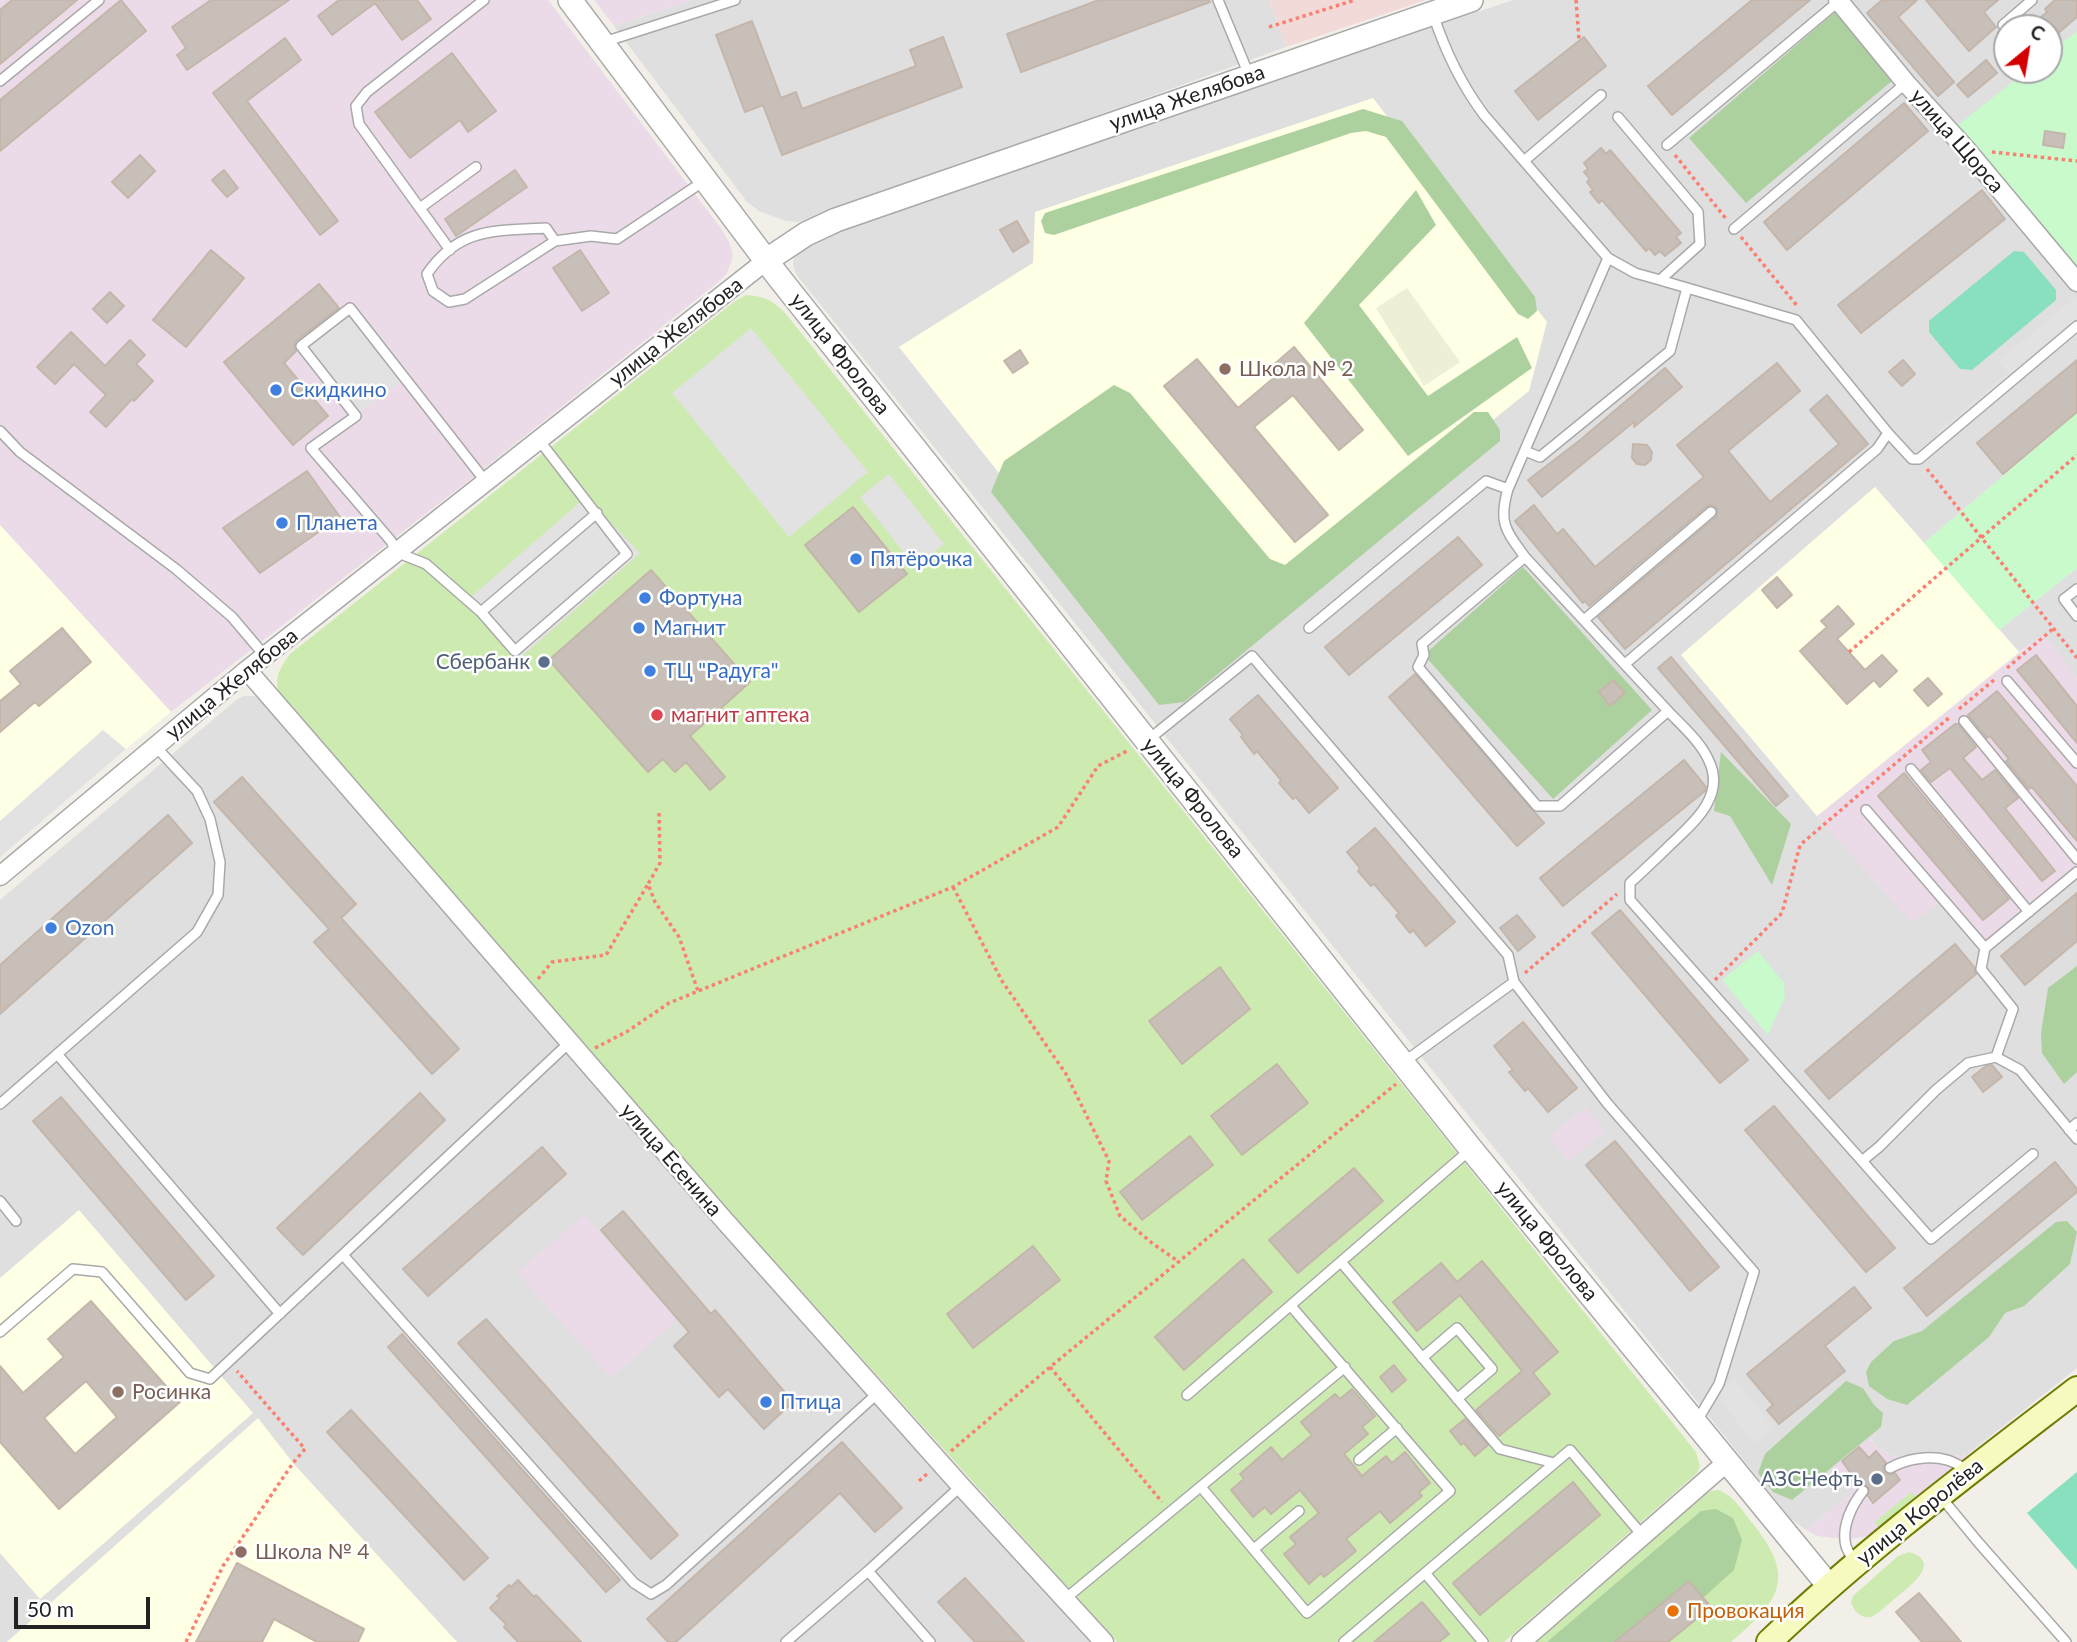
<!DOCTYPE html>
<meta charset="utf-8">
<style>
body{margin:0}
#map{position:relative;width:2077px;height:1642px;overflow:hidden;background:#f2efe9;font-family:Lato,sans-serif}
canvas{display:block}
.north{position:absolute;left:1993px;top:14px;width:70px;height:70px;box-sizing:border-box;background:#fff;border:2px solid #a7a7a7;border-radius:50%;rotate:30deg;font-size:19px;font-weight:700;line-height:28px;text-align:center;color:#222}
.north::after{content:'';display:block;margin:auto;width:24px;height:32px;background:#d40000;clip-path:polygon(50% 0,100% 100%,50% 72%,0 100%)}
.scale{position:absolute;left:14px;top:1597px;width:136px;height:32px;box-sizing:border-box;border:4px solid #222;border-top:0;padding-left:9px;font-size:21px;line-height:24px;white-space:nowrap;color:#222;-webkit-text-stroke:5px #fff;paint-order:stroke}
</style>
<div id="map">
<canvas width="2077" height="1642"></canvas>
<div class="north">С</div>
<div class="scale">50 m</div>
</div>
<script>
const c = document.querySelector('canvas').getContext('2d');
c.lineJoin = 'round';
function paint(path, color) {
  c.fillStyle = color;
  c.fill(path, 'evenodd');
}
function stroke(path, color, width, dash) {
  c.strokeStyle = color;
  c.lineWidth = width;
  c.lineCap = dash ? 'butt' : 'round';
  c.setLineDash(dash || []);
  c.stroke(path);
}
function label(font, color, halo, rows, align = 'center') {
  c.font = font + ' Lato,sans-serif';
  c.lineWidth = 5;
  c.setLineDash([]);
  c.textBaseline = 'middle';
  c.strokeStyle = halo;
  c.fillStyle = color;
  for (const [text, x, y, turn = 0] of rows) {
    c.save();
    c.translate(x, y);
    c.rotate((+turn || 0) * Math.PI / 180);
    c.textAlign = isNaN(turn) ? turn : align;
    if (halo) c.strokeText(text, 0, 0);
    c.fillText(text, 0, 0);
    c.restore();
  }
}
const residential = new Path2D(`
 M693 0H1269L1286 47 833 212 799 222 786 221 759 211 747 202 614 26Z
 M1513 0H2077V413L1924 543 1875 487 1682 655 1817 816 1912 922 1940 901 1985 954 2077 878V1368L1968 1454 1930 1460 1899 1459 1878 1448 1870 1438 1850 1495 1806 1530 1790 1518 796 274 793 265 794 257 801 249 840 228ZM2007 28H2049V70H2007ZM1033 263 1166 683 899 347Z
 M2077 568V678L2043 635 2019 652 1999 630Z
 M243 696H254L264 703 716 1227 1096 1642H0V900L235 701Z`);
const commercial = new Path2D(`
 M1269 0H1426L1286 47Z`);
const industrial = new Path2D(`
 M0 0H548L720 227 729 242 733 256 727 273 717 283 481 471 171 712 0 525Z
 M594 0H693L614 26Z
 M2043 634 2077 678V878L1985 954 1940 901 1912 923 1817 816Z
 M1585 1107 1605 1131 1569 1161 1549 1137Z
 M584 1215 677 1320 611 1378 517 1273Z
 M1869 1438 1878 1448 1899 1459 1930 1460 1968 1454 1973 1460 1877 1535 1850 1539 1834 1538 1817 1536 1806 1530 1850 1495 1851 1490 1833 1467Z`);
const education = new Path2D(`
 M1373 98 1547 322 1529 391 1166 683 899 347 1033 263 1035 212Z
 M1875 487 2019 652 1817 816 1681 655Z
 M0 525 171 712 0 852Z
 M79 1210 253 1413 40 1599 0 1553V1278Z
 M258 1418 293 1463 457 1642H7Z`);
const farmland = new Path2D(`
 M1407 288 1460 362 1424 386 1376 308Z`);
const grass = new Path2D(`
 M746 295C764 296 774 301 786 314L1696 1452 1700 1466 1697 1473 1504 1642H1117L732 1214 281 699C273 679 278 671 290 654L735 301Z
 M1718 1490C1734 1495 1743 1512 1753 1524 1798 1579 1778 1602 1731 1642H1535L1704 1495 1711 1491Z
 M1911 1492 1918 1499 1881 1530 1875 1522Z
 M1909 1552C1943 1562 1910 1586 1898 1596 1889 1603 1881 1611 1872 1617 1861 1618 1854 1613 1851 1602L1853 1596 1898 1556Z`);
const forest = new Path2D(`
 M1836 11 1893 80 1746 203 1689 138Z
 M1363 109 1402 121 1535 297 1537 311 1528 319 1518 314 1386 137 1366 131 1351 133 1054 235 1045 233 1041 221 1045 213Z
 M1416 190 1436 225 1359 305 1428 396 1517 337 1532 368 1408 456 1304 323Z
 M1114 385 1130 393 1270 559 1285 565 1474 412H1488L1500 430V441L1184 702 1159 705 991 492 1004 461Z
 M1523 567 1652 710 1553 799 1424 655Z
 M1721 752 1791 824 1772 885 1730 816 1714 811Z
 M2077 966V1072L2064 1084 2042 1053 2041 1033 2048 988Z
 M2067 1221 2077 1232 2070 1264 2024 1306 2005 1313 1989 1337 1907 1405 1887 1399 1869 1386 1866 1372 1871 1362 1894 1341 1922 1331 2056 1222Z
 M1846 1381 1863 1388 1874 1405 1883 1413 1881 1427 1792 1500 1773 1492 1758 1473 1765 1454Z
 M1716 1509 1733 1518 1742 1540 1734 1570 1654 1642H1547L1701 1511Z`);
const park = new Path2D(`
 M2077 31V273L1954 128 2028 70H2049V53Z
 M2077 413V568L1999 630 1924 543Z
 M1758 951 1784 983 1785 997 1768 1035 1722 980Z`);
const pitch = new Path2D(`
 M2014 251 2024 252 2056 290V300L1972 370 1960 369 1929 332V321Z
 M2077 1472V1570L2027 1513Z`);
const parking = new Path2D(`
 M2077 296V323L1939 436 1936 432 2008 373 1998 361Z
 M350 308 404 379 356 416 301 346Z
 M751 328 868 472 789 537 672 393Z
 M889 474 944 544 915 567 860 497Z
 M586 497 640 553 519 659 464 603Z
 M103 730 126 749 0 857V821Z
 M1734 1378 1774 1428 1755 1444 1715 1394Z`);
const building = new Path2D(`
 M12 0H77L0 64V10Z
 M121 0 146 31 0 151V100Z
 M211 0H289L187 70 177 55 186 48 172 27Z
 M339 0H417L431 19 402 40 375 3 332 35 318 16Z
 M1099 0H1209L1210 2 1021 72 1007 34Z
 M1752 0H1810L1672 115 1648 86Z
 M1882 0H1917L1898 17 1954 82 1938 96 1867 13Z
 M1926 0H1998L1984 12 1996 27 1969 51Z
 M2055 0H2077V17L2049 41V28H2028L2047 12 2045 9Z
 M752 21 781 98 796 92 802 109 916 66 910 50 943 37 962 87 782 155 763 105 745 112 716 35Z
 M1584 37 1606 66 1538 120 1515 91Z
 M285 38 301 60 247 101 338 221 320 235 213 93Z
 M452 53 496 111 468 132 460 120 410 158 375 112Z
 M1986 60 1997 73 1968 97 1957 85Z
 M1904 103 1928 131 1787 250 1764 222Z
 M2045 131 2065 134 2063 148 2043 145Z
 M1601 148 1606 154 1610 150 1681 233 1676 237 1681 243 1665 256 1660 251 1655 255 1649 248 1646 251 1602 200 1599 203 1590 192 1593 190 1587 182 1590 179 1584 172 1588 169 1584 163Z
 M140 155 155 171 128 198 112 182Z
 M224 170 238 188 227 197 212 180Z
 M515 170 527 187 456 236 445 219Z
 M1982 190 2005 219 1861 333 1838 305Z
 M1017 221 1029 242 1013 252 1000 230Z
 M211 250 244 278 186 347 153 320Z
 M580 250 609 293 582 311 553 268Z
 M319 284 339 308 296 341 294 346 296 351 284 363 328 416 293 445 224 362Z
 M110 292 124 306 107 323 93 309Z
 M71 332 105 366 130 340 145 355 136 364 153 381 134 401 132 399 106 427 90 412 106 395 74 364 55 384 37 367Z
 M1294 347 1363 430 1339 450 1293 395 1254 427 1328 515 1295 542 1164 386 1197 359 1238 408 1276 376 1270 368Z
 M1020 350 1028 363 1013 373 1004 361Z
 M1903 360 1915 374 1902 386 1889 372Z
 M2077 360V412L2003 474 1977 443Z
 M1777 363 1800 391 1728 451 1770 502 1839 444 1810 410 1827 395 1868 444 1625 649 1598 617 1716 517 1718 511 1716 507 1710 505 1706 507 1589 606 1585 601 1583 603 1515 521 1534 505 1557 534 1563 529 1595 567 1704 477 1677 445Z
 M1665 368 1682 387 1634 427 1635 421 1542 497 1528 480 1579 441Z
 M1633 444 1647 445 1652 452 1651 460 1645 465 1637 464 1632 458Z
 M307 471 340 517 260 573 223 528Z
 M853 507 907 574 859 612 805 545Z
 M1458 537 1482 565 1349 675 1325 647Z
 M651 570 750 682 690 736 725 777 710 790 686 762 675 772 663 759 648 772 549 660Z
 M1777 577 1792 595 1777 608 1762 590Z
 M1838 606 1854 624 1837 639 1865 670 1882 655 1897 671 1880 687 1874 680 1847 704 1800 651 1827 627 1821 621Z
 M62 628 91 662 39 706 35 702 0 732V701L21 684 10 671Z
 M2036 655 2077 706V743L2017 670Z
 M1671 657 1788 796 1776 806 1658 668Z
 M1415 674 1544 823 1517 846 1389 697Z
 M1928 678 1942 694 1928 706 1914 690Z
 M1613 680 1625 693 1610 706 1599 692Z
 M1997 691 2077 786V841L2032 787 2029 789 2006 761 2009 759 1990 736 1987 738 1968 715Z
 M1258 695 1338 788 1309 813 1296 797 1293 799 1279 783 1281 780 1257 751 1254 754 1241 737 1243 735 1230 719Z
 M1955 724H1958L1976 747 1963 758 1982 780 1995 770 2018 798 2005 808 2055 871 2042 881 1950 768 1931 782 1921 770 1931 762 1922 750Z
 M1684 760 1706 787 1705 791 1563 906 1540 878Z
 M1904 773 2009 899 1983 920 1878 796Z
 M242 777 356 904 341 918 459 1049 432 1074 314 942 329 929 214 802Z
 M168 815 192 843 0 1014V965Z
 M1375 828 1455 922 1426 946 1413 930 1410 933 1396 916 1399 913 1374 884 1371 886 1358 871 1360 868 1347 852Z
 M2077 893V941L2025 985 2001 956Z
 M1620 910 1748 1060 1720 1083 1592 933Z
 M1517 915 1535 937 1518 951 1500 928Z
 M1955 944 1974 967 1976 974 1829 1099 1805 1071Z
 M1220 967 1250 1009 1182 1064 1149 1021Z
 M1523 1022 1577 1088 1548 1112 1528 1088 1525 1091 1509 1072 1513 1070 1494 1046Z
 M1277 1064 1308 1103 1242 1155 1211 1116Z
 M1992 1065 2002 1077 1983 1092 1972 1077 1986 1066Z
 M420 1093 445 1120 303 1255 277 1228Z
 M61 1097 214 1276 186 1300 33 1121Z
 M1774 1106 1895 1248 1866 1272 1745 1130Z
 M1190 1136 1213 1165 1142 1220 1120 1192Z
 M1615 1141 1719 1267 1690 1291 1586 1165Z
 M542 1147 566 1174 428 1296 403 1269Z
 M2055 1162 2077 1189V1192L1927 1316 1904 1288Z
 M1354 1168 1383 1201 1298 1273 1269 1240Z
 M623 1211 711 1314 715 1310 793 1402 764 1429 728 1389 719 1397 674 1346 689 1332 601 1230Z
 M1033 1246 1060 1280 973 1348 947 1314Z
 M1243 1259 1272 1292 1184 1370 1155 1337Z
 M1482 1261 1558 1352 1533 1373 1550 1394 1499 1436 1476 1410 1522 1371 1460 1295 1417 1331 1393 1302 1441 1263 1457 1282Z
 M1854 1287 1871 1308 1825 1346 1845 1371 1779 1424 1767 1410 1773 1405 1747 1374Z
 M91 1301 180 1402 59 1509 0 1442V1366L23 1393 64 1357 48 1339ZM86 1381 117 1417 75 1454 44 1418Z
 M486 1319 678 1535 651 1559 458 1343Z
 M402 1334 620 1580 606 1592 388 1347Z
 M1394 1365 1406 1380 1392 1392 1380 1377Z
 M1352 1389 1375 1416 1362 1427 1368 1434 1344 1454 1362 1476 1386 1456 1392 1463 1405 1452 1430 1483 1419 1492 1422 1496 1390 1523 1380 1511 1346 1539 1356 1551 1324 1577 1321 1573 1309 1584 1284 1554 1296 1544 1290 1537 1319 1513 1300 1490 1271 1514 1265 1507 1253 1517 1231 1490 1244 1479 1240 1474 1271 1447 1282 1460 1312 1435 1301 1422 1335 1394 1340 1399Z
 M351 1410 488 1558 464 1580 327 1432Z
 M1465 1419 1488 1445 1475 1456 1464 1443 1461 1445 1450 1431Z
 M842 1442 902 1508 875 1532 840 1493 676 1642H668L647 1619Z
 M1859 1447 1869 1458 1876 1451 1886 1463 1883 1467 1884 1472 1889 1475 1895 1473 1900 1480 1873 1503 1868 1496 1869 1488 1864 1484 1859 1485 1842 1461Z
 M1573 1482 1600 1515 1480 1615 1453 1583Z
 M237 1563 364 1629 358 1642H317L274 1619 262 1642H196Z
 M965 1578 1024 1642H975L938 1602Z
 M518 1580 534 1597 536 1595 581 1642H518L504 1627 506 1624 490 1608 500 1598 497 1596 509 1585 511 1587Z
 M1689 1581 1711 1607 1668 1642H1615Z
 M1919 1593 1961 1642H1922L1896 1612Z
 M1422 1602 1449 1634 1439 1642H1374Z`);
const path = new Path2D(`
 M1576 0 1579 40
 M1269 27 1355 0
 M1992 152 2077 161
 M1675 155 1727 220
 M1741 237 1798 307
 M1927 469 2077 658
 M1849 652 2077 455
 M2007 668 2054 628
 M1959 709 1994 680
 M659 813 660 863 648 884 655 902 679 937 698 991
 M953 887 1002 981 1066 1074 1109 1161 1106 1181 1120 1216 1152 1243 1179 1262
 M1525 973 1617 894
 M538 979 552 962 606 955 648 884
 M1715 980 1782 913 1800 845 1951 716
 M595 1048 628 1031 669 1003 953 887 1058 827 1098 766 1129 750
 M1050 1367 1162 1502
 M951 1451 1050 1367 1396 1084
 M919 1481 928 1473
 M186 1642 223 1566 293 1463 305 1449 237 1371`);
const service = new Path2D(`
 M1218 0 1249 75
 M1433 14C1445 51 1461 84 1484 115L1608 258 1635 273 1660 280 1700 244 1698 212 1618 117
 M2003 25 2032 0
 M604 42 735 0
 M0 81 99 0
 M1667 145 1839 1
 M1524 161 1601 95
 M420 208 476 167
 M1734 229 1906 83
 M555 241 546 228C495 231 459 227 427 274L433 291 449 302 465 299 555 241 591 236 617 239 704 181
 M450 250 359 124 356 106 367 92 484 0
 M1608 258 1508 489C1498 523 1506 531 1525 557L1422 644 1424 655 1418 667 1537 806H1560L1668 711C1683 727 1700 741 1709 761 1726 797 1692 824 1669 846 1656 859 1643 871 1630 883V900L1862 1161 1879 1147 1936 1090 1968 1063 1996 1057 2020 1070 2077 1139
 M1660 280 1796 320 1888 433 1912 459H1919L2077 326
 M0 431 20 452 176 569 232 617 265 656
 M1525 451 1540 457 1670 351 1687 288
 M486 482 350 308 301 346 356 416 311 448 391 541 396 552 426 564 481 612 515 651 627 554 539 440
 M1525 557 1668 711
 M2077 589 2064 599 2077 616
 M481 612 597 513
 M1584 620 1711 512
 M1309 628 1486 481 1508 489
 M1625 664 1877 449 1888 433
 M2007 681 2077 763
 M1964 721 2077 859
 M1148 740 1252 656 1508 955 1514 982 1404 1062
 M1911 769 2029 912
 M1866 810 1985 948
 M1514 982 1607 1103 1754 1272 1719 1384 1697 1421
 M57 1054 280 1314
 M1996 1057 2013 1009 1981 969 1985 948 2077 872
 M0 1104 197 932 218 895 220 862 210 819 197 791 156 747
 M2069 1130 2077 1123
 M1862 1161 1931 1239 2033 1154
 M0 1201 16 1221
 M343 1255 634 1583 651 1594 666 1585 879 1392
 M1341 1262 1500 1449 1554 1463
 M0 1332 73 1269 102 1272 190 1373 210 1379 570 1042
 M1422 1358 1457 1328 1492 1369 1457 1399
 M1187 1395 1471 1149
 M1359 1460 1397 1428
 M1890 1468C1906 1459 1929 1455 1947 1460 1954 1462 1962 1467 1968 1470
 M1201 1487 1307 1613 1450 1491 1291 1306
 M1941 1497 1978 1542 2066 1642
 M1254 1549 1299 1511
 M1855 1562C1852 1558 1848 1552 1846 1546 1841 1527 1852 1505 1863 1491
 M1065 1599 1345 1367
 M786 1642 868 1571
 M930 1642 868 1571 961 1486
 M1344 1642 1425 1573
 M1483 1642 1425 1573 1570 1450 1643 1536`);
const minor = new Path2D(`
 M1838 0 1906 83 1966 149 2077 282
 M247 670 724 1220 961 1486 1104 1642
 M0 876 247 670 767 260
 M1521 1642 1727 1462`);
const tertiary = new Path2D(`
 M570 0 777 275 1147 741 1471 1149 1829 1586
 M767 260 806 234 836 220 1471 0`);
const secondary = new Path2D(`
 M1769 1642C1865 1550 1972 1470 2077 1389`);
const markers = [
 [1225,369,7,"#8d6e63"],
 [276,390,7,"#3f7fe0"],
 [282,523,7,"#3f7fe0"],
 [856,559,7,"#3f7fe0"],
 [645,598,7,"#3f7fe0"],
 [639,628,7,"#3f7fe0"],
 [544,662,7,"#5c6f8a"],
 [650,671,7,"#3f7fe0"],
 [657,715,7,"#e0444e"],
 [51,928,7,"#3f7fe0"],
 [118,1392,7,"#8d6e63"],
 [766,1402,7,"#3f7fe0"],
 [1877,1479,7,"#5c6f8a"],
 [241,1552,7,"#8d6e63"],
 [1673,1611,7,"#e8710a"]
];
const streetNames = [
 ["улица Желябова",1187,98,-19],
 ["улица Щорса",1957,141,49],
 ["улица Желябова",676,332,-38],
 ["улица Фролова",840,354,52],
 ["улица Желябова",232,684,-39],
 ["улица Фролова",1193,798,51],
 ["улица Есенина",671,1160,49],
 ["улица Фролова",1547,1241,51],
 ["улица Королёва",1920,1512,-39]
];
const educationNames = [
 ["Школа № 2",1239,369],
 ["Росинка",132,1392],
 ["Школа № 4",255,1552]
];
const shopNames = [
 ["Скидкино",290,390],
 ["Планета",296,523],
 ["Пятёрочка",870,559],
 ["Фортуна",659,598],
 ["Магнит",653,628],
 ["ТЦ \"Радуга\"",664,671],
 ["Ozon",65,928],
 ["Птица",780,1402]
];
const serviceNames = [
 ["Сбербанк",530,662],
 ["АЗСНефть",1863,1479]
];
const healthNames = [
 ["магнит аптека",671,715]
];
const foodNames = [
 ["Провокация",1687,1611]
];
paint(residential, '#e0dfdf');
paint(commercial, '#f2dad9');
paint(industrial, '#ebdbe8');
paint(education, '#ffffe5');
paint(farmland, '#eef0d5');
paint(grass, '#cdebb0');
paint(forest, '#add19e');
paint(park, '#c8facc');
paint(pitch, '#88e0be');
paint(parking, '#e2e2e2');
paint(building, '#c7bfb8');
stroke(building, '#c4b6ab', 2);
stroke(service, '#a9a9a9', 12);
stroke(minor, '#a9a9a9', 21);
stroke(tertiary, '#a9a9a9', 26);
stroke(secondary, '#707d05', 28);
stroke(path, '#fa8072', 3.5, [3.5, 3.5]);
stroke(service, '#fff', 9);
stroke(minor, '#fff', 18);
stroke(tertiary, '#fff', 23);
stroke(secondary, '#f7fabf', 24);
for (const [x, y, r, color] of markers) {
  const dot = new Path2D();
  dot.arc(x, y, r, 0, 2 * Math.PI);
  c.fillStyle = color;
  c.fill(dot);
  stroke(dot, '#fff', 2.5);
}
label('21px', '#222', '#fff', streetNames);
label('21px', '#785e54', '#fff', educationNames, 'left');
label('21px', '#366cbe', '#fff', shopNames, 'left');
label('21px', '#4e5e75', '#fff', serviceNames, 'right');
label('21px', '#be3a42', '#fff', healthNames, 'left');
label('21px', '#c56008', '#fff', foodNames, 'left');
</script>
